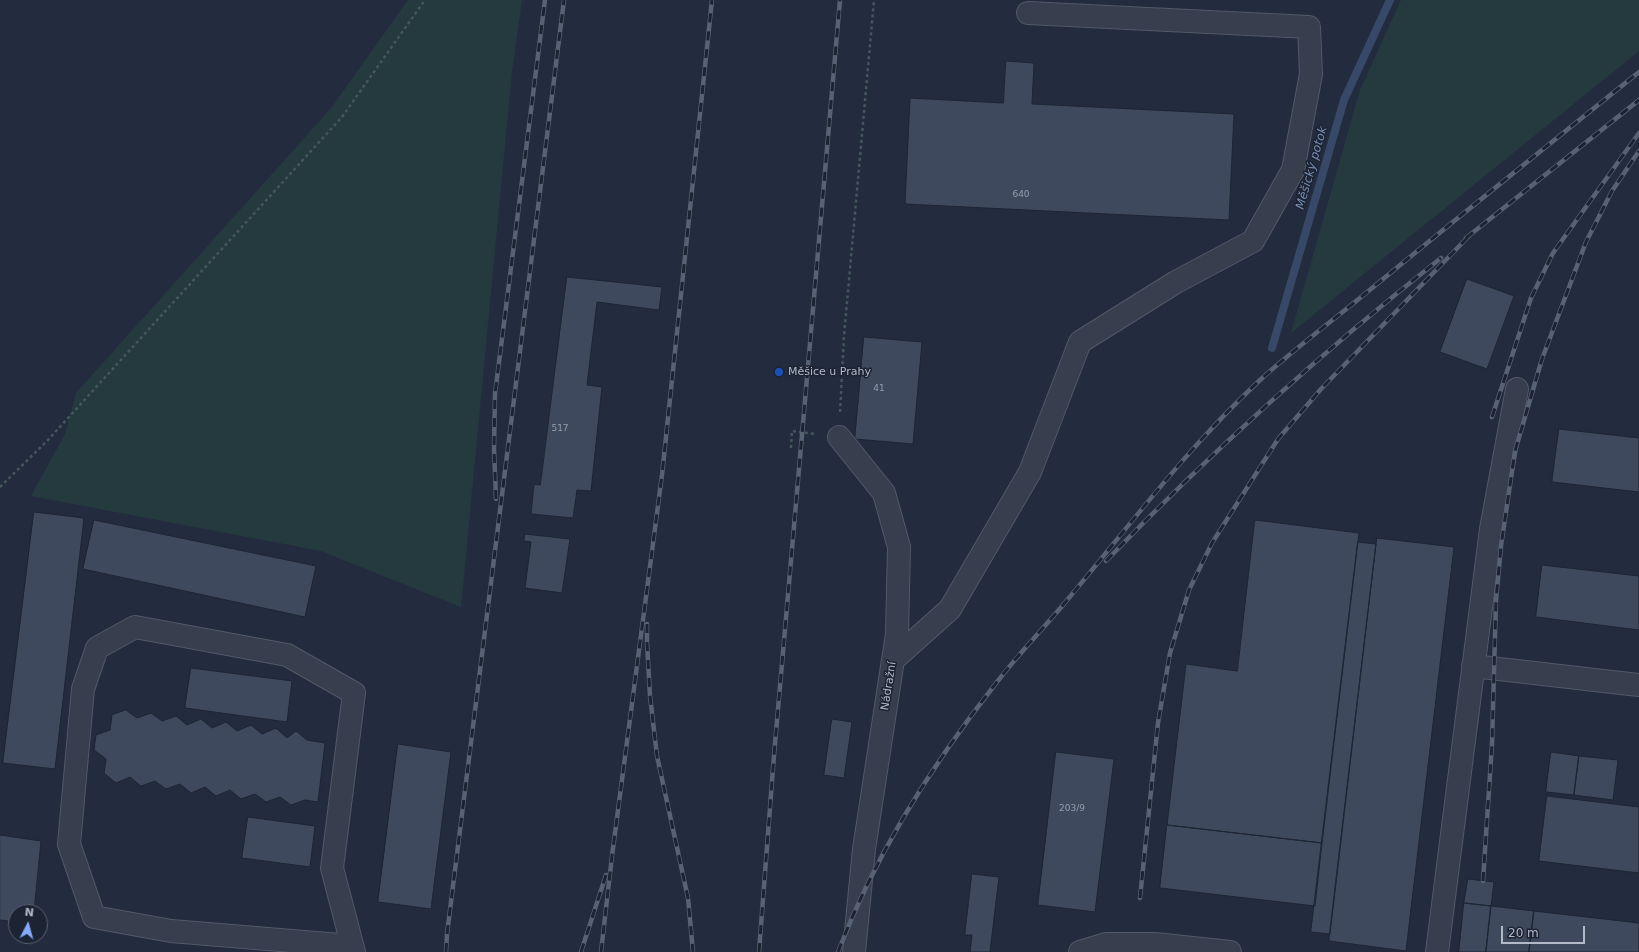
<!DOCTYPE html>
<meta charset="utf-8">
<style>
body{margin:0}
#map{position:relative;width:1639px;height:952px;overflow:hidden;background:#232c3e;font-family:"DejaVu Sans",sans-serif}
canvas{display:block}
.north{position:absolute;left:8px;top:904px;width:40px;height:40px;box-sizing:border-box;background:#1c2332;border:1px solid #585f6e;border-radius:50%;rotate:6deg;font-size:11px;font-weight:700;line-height:16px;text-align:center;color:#b2b9c9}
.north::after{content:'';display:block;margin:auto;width:14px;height:18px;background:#85aafb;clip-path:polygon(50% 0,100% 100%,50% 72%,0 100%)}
.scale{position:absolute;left:1501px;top:926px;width:84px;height:18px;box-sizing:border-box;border:2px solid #b2b9c9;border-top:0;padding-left:5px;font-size:12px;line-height:14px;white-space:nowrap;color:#b2b9c9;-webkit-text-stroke:3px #1c2332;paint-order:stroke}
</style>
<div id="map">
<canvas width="1639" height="952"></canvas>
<div class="north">N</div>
<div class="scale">20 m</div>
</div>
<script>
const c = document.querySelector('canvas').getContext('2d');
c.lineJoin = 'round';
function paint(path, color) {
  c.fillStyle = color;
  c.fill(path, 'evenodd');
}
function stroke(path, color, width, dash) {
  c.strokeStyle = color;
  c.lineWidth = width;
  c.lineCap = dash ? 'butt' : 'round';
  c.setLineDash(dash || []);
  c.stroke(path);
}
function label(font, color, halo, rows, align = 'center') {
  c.font = font + ' "DejaVu Sans",sans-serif';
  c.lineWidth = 3;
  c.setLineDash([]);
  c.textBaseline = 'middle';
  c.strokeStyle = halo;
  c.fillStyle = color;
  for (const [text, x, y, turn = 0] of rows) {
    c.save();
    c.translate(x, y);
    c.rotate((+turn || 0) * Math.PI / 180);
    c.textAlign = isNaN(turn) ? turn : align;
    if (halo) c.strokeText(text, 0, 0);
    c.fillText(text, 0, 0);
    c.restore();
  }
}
const green = new Path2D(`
 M408 0H522L512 71 461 607 321 551 31 496 65 434 76 393 332 107Z
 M1401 0H1639V51L1291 333 1360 90Z`);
const stream = new Path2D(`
 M1272 348 1344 100 1390 0`);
const building = new Path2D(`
 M1006 61 1034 63 1032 104 1234 114 1229 220 905 204 910 98 1003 103Z
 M567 277 662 287 659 310 597 302 587 385 602 387 591 491 577 490 573 518 531 514 534 484 540 485Z
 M1467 279 1514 296 1487 369 1440 352Z
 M864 337 922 342 913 444 855 439Z
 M1559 429 1639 438V492L1552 482Z
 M34 512 84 518 55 769 3 763Z
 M94 520 316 566 305 617 83 569Z
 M1255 520 1359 533 1322 843 1167 825 1186 664 1237 671Z
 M525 534 570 539 562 593 525 588 531 542 524 541Z
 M1377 538 1454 547 1406 951 1329 941Z
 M1358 542 1376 544 1330 934 1311 932Z
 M1542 565 1639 576V630L1536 617Z
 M191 668 292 681 287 722 185 708Z
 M126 710 137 718 151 713 162 721 176 716 187 725 201 719 212 728 226 722 237 731 251 725 262 734 276 728 287 738 296 731 307 740 325 743 318 802 305 800 291 805 280 797 266 802 255 794 241 799 230 790 216 796 205 787 191 793 180 784 166 789 155 781 141 786 130 777 116 783 104 773 106 759 94 750 96 735 110 730 112 715Z
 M832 719 852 722 844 778 824 775Z
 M398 744 451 752 431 909 378 902Z
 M1056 752 1114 759 1095 912 1038 905Z
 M1551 752 1579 756 1574 795 1546 792Z
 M1579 756 1618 760 1613 800 1574 795Z
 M1547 796 1639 807V873L1539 861Z
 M248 817 315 826 310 867 242 858Z
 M1167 825 1322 843 1315 906 1160 888Z
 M0 835 41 841 34 912H16V922L0 920Z
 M972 874 999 877 990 952H970L972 935H965Z
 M1468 879 1494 882 1491 906 1464 903Z
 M1464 903 1491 906 1486 952H1459Z
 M1491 906 1534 911 1529 952H1486Z
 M1534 911 1639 923V952H1529Z`);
const path = new Path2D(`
 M840 412 844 336 874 0
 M791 448 792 431 815 434
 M0 487 48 440 342 117 425 0`);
const minor = new Path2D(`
 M839 437 884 493 899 547 897 634 864 849 854 952
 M893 660 950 609 1030 472 1080 342 1176 282 1253 241 1293 170 1311 74 1309 27 1028 13
 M1473 666 1639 685
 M352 946 171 931 94 917 69 844 83 689 97 648 135 627 287 655 354 693 332 868 354 952
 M1080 952 1106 944H1155L1230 952
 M1437 952 1491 529 1517 389`);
const rail = new Path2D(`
 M1466 238 1639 100
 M1492 417 1531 298 1553 253 1639 133
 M496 499 494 449 495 394 545 0
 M1106 561C1211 452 1322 352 1441 258
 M647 624V643L650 696 657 756 688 898 693 952
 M1483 881 1492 744 1496 600 1501 546 1515 451 1542 359 1586 242 1612 191 1639 151
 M1140 898 1158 723 1170 653 1189 590 1212 543 1278 439 1321 389 1469 236
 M446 952 447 934 564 0
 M581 952 606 875
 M601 952 612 856 662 475 712 0
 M759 952 774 755 840 0
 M838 952C875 855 933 763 997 682 1019 653 1045 627 1068 599 1130 525 1188 447 1259 381 1293 350 1331 322 1366 293 1457 218 1548 145 1639 72`);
const markers = [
 [779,372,5,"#1a4fb4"]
];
const numberNames = [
 ["640",1021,195],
 ["41",879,389],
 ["517",560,429],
 ["203/9",1072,809]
];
const poiNames = [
 ["Měšice u Prahy",788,372]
];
const streetNames = [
 ["Nádražní",889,686,-81]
];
const waterNames = [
 ["Měšický potok",1312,168,-74]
];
paint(green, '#253a3f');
stroke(stream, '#374868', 8);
paint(building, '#3e495e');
stroke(building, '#1e2534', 1);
stroke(minor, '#525968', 24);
stroke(path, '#43575c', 2.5, [3, 3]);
stroke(minor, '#373e4e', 22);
stroke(rail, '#586275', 4.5);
stroke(rail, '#1c2332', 3, [9]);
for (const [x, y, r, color] of markers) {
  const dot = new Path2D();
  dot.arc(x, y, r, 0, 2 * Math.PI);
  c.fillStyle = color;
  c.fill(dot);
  stroke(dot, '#1c2332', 1.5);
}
label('9px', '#959dae', null, numberNames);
label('11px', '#b2b9c9', '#1c2332', poiNames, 'left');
label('11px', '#b2b9c9', '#1c2332', streetNames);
label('italic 12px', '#798db2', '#1c2332', waterNames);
</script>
